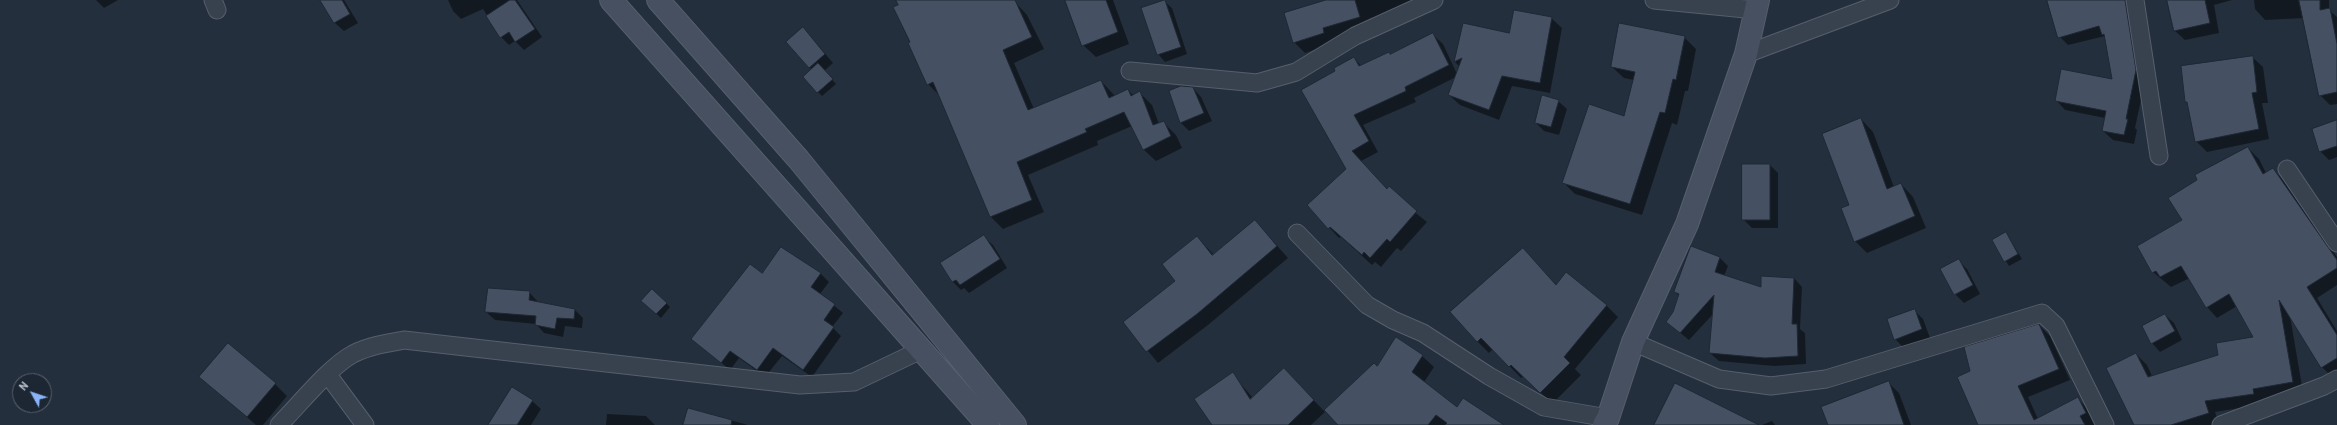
<!DOCTYPE html>
<style>
body{margin:0}
#map{position:relative;width:2337px;height:425px;overflow:hidden;background:#242f3e;font-family:Barlow,sans-serif}
canvas{display:block}
.north{position:absolute;left:12px;top:373px;width:40px;height:40px;box-sizing:border-box;background:#1d2633;border:1px solid #59626f;border-radius:50%;rotate:310deg;font-size:11px;font-weight:700;line-height:16px;text-align:center;color:#b4bcc9}
.north::after{content:'';display:block;margin:auto;width:14px;height:18px;background:#8ab4f8;clip-path:polygon(50% 0,100% 100%,50% 72%,0 100%)}
</style>
<div id="map">
<canvas width="2337" height="425"></canvas>
<div class="north">N</div>
</div>
<script>
const c = document.querySelector('canvas').getContext('2d');
c.lineJoin = 'round';
function paint(path, color) {
  c.fillStyle = color;
  c.fill(path, 'evenodd');
}
function stroke(path, color, width, dash) {
  c.strokeStyle = color;
  c.lineWidth = width;
  c.lineCap = dash ? 'butt' : 'round';
  c.setLineDash(dash || []);
  c.stroke(path);
}
const shadow = new Path2D(`
 M96 0H118L104 8Z
 M321 0H344L358 23 344 31 335 23Z
 M448 0H517L542 37 524 50 515 41 509 45 501 37 483 9 461 19 453 11Z
 M897 0H994L1015 2 1027 15 1044 49 1014 63 1034 109 1101 81 1115 96 1128 90 1134 96 1140 93 1152 105 1159 124 1163 122 1176 135 1182 148 1156 161 1143 149 1132 126 1097 141 1098 145 1028 175 1044 212 1003 229 991 217 940 96 928 84 894 7 899 5Z
 M1066 0H1113L1129 44 1096 57 1083 45Z
 M1325 0H1415L1371 28 1333 39 1334 43 1305 53 1294 42Z
 M2048 0H2136L2145 81 2135 128 2137 130 2134 144 2113 140 2103 131 2105 118 2065 110 2056 100 2113 81 2105 36 2068 45 2059 36Z
 M2168 0H2232L2214 5 2219 33 2185 40 2174 30Z
 M2254 0H2329V10L2337 17V104L2330 105 2320 95 2304 18 2265 20 2255 9Z
 M1164 1 1172 8 1187 54 1165 62 1158 54Z
 M1551 18 1562 28 1550 93 1512 86 1499 120 1460 105 1449 95 1456 77 1414 98 1416 102 1363 125 1378 152 1361 161 1387 190 1427 222 1401 251 1397 248 1381 267 1375 262 1372 265 1341 237 1339 238 1308 205 1347 169 1337 71 1354 58 1361 66 1390 55 1432 34 1443 44 1457 74 1460 67 1455 62 1464 24 1510 35Z
 M811 37 833 63 824 71 836 84 822 96 818 92 812 70 787 42Z
 M1684 37 1696 49 1688 91H1685L1677 125 1672 123 1642 215 1575 194 1563 182 1625 117 1634 80 1624 78 1612 67Z
 M2252 57 2263 67 2268 103H2262L2269 139 2207 152 2196 141 2189 104 2186 102Z
 M1193 88 1201 97 1212 121 1189 131 1181 123Z
 M1558 101 1567 109 1559 135 1544 131 1536 123Z
 M1861 119 1873 132 1894 187 1901 184 1913 197 1926 228 1867 253 1855 241 1850 206Z
 M2337 121V157L2329 160 2320 151Z
 M2248 148 2259 159 2266 173 2273 169 2283 180 2337 257V285L2317 298 2337 331V375L2332 377 2322 367 2290 316 2303 392 2263 399 2264 404 2215 412 2219 424 2215 425H2136V354L2147 365 2152 376 2219 355 2255 338 2237 306 2217 318 2207 307 2190 278 2171 287 2153 272 2184 221Z
 M1770 165 1778 173V228H1752L1743 219Z
 M1255 221 1288 258 1208 325 1158 363 1124 322 1176 282 1197 237 1214 255Z
 M2006 233 2022 259 2009 266 1993 240Z
 M984 237 993 245 1007 268 969 293 964 288 961 290 953 282Z
 M1523 249 1557 286 1606 305 1618 317 1575 369 1581 375 1552 404 1524 376 1521 378 1493 349 1489 353 1477 341Z
 M1720 258 1728 266 1724 276 1762 288 1794 278 1802 287 1800 329 1805 333 1806 364 1774 366 1719 361 1710 353 1714 313 1689 340 1667 322 1674 312 1679 296 1675 291Z
 M1958 260 1967 269 1980 294 1964 303 1955 294 1942 270Z
 M762 274H821L829 282 820 294 843 313 832 327 841 336 812 377 782 356 765 377 739 358 730 370 693 339Z
 M529 292 538 302 575 310 583 318 582 328 565 326 563 337 544 333 536 324 495 320 486 312Z
 M666 303 670 307 661 318 647 305Z
 M1914 310 1923 319 1930 338 1904 348 1895 339Z
 M2165 315 2174 323 2182 340 2160 352 2152 343Z
 M2039 325 2050 336 2070 380 2028 397 2038 419 2078 399 2089 410 2097 425H1979L1971 372Z
 M1422 356 1434 367 1424 382 1457 409 1502 425H1339L1378 368Z
 M1232 374 1253 398 1295 381 1325 412 1311 425H1213Z
 M201 377 275 384 287 396 263 425H256Z
 M1888 382 1899 393 1911 425H1829Z
 M532 401 541 409 531 425H489Z
 M689 409 748 425H685Z
 M607 414 646 416 655 425H606Z
 M1772 421 1775 425H1762Z`);
const building = new Path2D(`
 M320 0H342L350 14 334 23Z
 M510 0H515L535 29 515 42 509 32 500 38 486 16Z
 M896 0H1015L1032 37 1003 50 1028 110 1101 80 1109 98 1128 89 1131 96 1140 91 1153 125 1164 121 1171 136 1143 150 1124 112 1085 129 1087 132 1017 162 1032 200 990 217 933 82 927 85 908 43 910 42 893 7 898 5Z
 M1065 0H1106L1118 32 1082 46Z
 M1165 0 1181 47 1157 55 1141 8Z
 M1326 0H1355L1360 17 1323 28 1324 33 1293 43 1284 13Z
 M2047 0H2125L2136 70 2126 119H2128L2124 135 2102 131 2106 111 2055 101 2061 69 2112 79 2104 34 2102 35 2099 26 2058 38Z
 M2167 0H2205L2210 23 2174 31Z
 M2299 0H2320V10L2330 8 2337 44V92L2319 96Z
 M1514 10 1552 17 1540 83 1502 76 1489 110 1448 95 1462 58 1454 62 1463 23 1509 33Z
 M1619 23 1685 36 1676 80 1673 79 1665 113 1660 112 1630 204 1562 183 1589 104 1624 116 1635 72 1611 67Z
 M803 27 825 54 809 68 786 42Z
 M1433 33 1449 65 1405 87 1406 91 1354 115 1369 141 1352 151 1387 189 1389 186 1417 211 1390 242 1387 239 1370 258 1364 252 1362 255 1330 227 1328 229 1307 205 1346 169 1301 90 1335 71 1334 68 1354 57 1359 66 1389 52 1390 54Z
 M2253 56 2257 92 2252 93 2259 129 2195 142 2187 102H2185L2181 66Z
 M818 63 833 79 817 93 803 77Z
 M1181 86 1193 87 1204 113 1180 123 1169 91Z
 M1542 95 1559 100 1551 127 1535 123Z
 M1861 118 1887 189 1901 183 1915 216 1854 242 1841 208 1849 205 1822 134Z
 M2337 120V146L2319 152 2312 129Z
 M2248 147 2263 174 2273 168 2337 260V268L2307 287 2337 335V358L2321 368 2279 300 2293 382 2253 389 2254 394 2205 401 2209 413 2171 425H2134L2106 368 2136 353 2148 377 2218 355 2216 343 2253 337 2229 294 2206 308 2181 266 2160 277 2156 271 2152 273 2137 246 2182 220 2168 198 2197 180 2195 175Z
 M1742 164H1770V220H1742Z
 M1255 220 1277 246 1197 314 1146 352 1123 322 1175 281 1162 264 1197 236 1212 255Z
 M2006 232 2018 254 2004 262 1992 240Z
 M984 235 1000 259 960 285 956 280 952 282 940 263Z
 M1691 246 1720 257 1715 272 1761 287V276L1794 278 1792 324H1797L1798 356 1765 358 1709 353 1714 295 1680 333 1666 322 1673 312 1679 294 1674 292Z
 M781 247 821 273 811 287 835 304 824 320 834 327 803 370 773 348 757 370 730 351 721 363 691 339 750 264 762 273Z
 M1523 248 1556 285 1566 272 1607 305 1564 357 1570 363 1540 393 1511 365 1509 367 1481 338 1477 342 1450 312Z
 M1959 259 1973 285 1954 295 1940 269Z
 M488 288 530 291 529 300 575 309 574 319 557 318 555 329 535 325 536 316 485 312Z
 M652 289 667 303 656 314 641 301Z
 M1915 309 1922 329 1894 340 1887 319Z
 M2165 314 2175 331 2151 344 2142 326Z
 M2039 324 2059 369 2018 386 2034 420 2078 397 2086 413 2080 416 2085 425H1978L1957 377 1970 371 1964 347Z
 M1396 337 1423 355 1412 372 1457 407 1463 398 1504 425H1445L1447 423 1436 415 1428 425H1338L1324 410 1374 363 1377 366Z
 M228 343 276 383 247 417 199 377Z
 M1284 368 1314 400 1288 425H1212L1194 399 1233 372 1250 399Z
 M1889 381 1904 425H1828L1821 407Z
 M1675 383 1759 425H1654Z
 M512 387 533 400 517 425H488Z
 M688 408 732 420 731 425H683Z`);
const street = new Path2D(`
 M213 0 217 10
 M1654 0 1756 10
 M2135 0 2159 156
 M1746 54 1890 0
 M1130 71 1257 83 1296 72 1355 36 1434 0
 M2287 169 2337 243
 M1297 233 1367 305 1393 320 1423 333 1489 376 1544 407 1608 418
 M1633 342 1719 379 1771 386 1826 379 2042 313 2056 326 2105 425
 M328 375 365 425
 M279 425C299 405 329 367 353 354 369 346 387 343 404 340L800 385 854 382 921 350
 M2221 425 2324 386 2337 379`);
const secondary = new Path2D(`
 M611 0 988 425
 M658 0 799 160 1015 425
 M1604 425 1608 418 1633 342 1687 224 1746 54 1758 0`);
paint(shadow, '#0007');
paint(building, '#455162');
stroke(building, '#1f2835', 1);
stroke(street, '#565f6c', 19);
stroke(secondary, '#565f6c', 24);
stroke(street, '#38414e', 17);
stroke(secondary, '#465061', 22);
</script>
